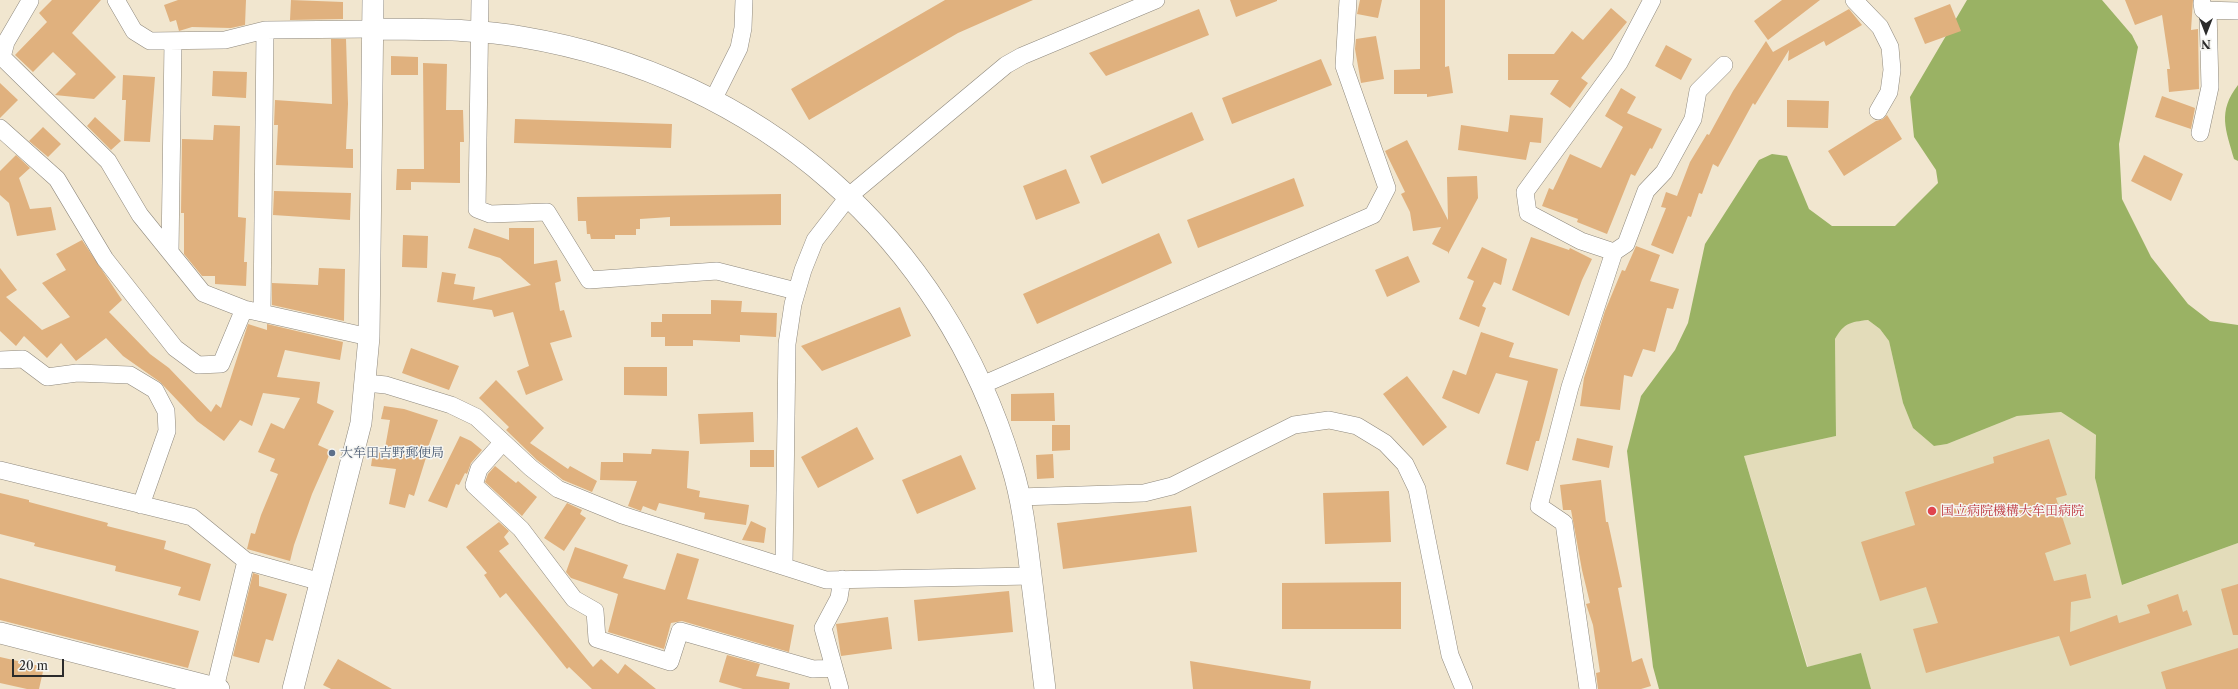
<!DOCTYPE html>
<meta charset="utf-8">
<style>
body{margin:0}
#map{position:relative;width:2238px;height:689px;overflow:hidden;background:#f1e6cf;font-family:"Libre Caslon Text",serif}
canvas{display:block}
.north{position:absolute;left:2186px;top:12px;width:40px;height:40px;-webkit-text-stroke:3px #f6f6f2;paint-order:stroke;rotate:180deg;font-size:11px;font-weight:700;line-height:16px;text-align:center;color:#2b2b2b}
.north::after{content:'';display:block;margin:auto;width:14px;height:18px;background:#2b2b2b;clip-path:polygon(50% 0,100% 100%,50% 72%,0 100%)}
.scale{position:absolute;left:12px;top:659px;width:52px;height:18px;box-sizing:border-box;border:2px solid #2b2b2b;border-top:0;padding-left:5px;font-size:12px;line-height:14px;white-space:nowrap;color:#2b2b2b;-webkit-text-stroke:3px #f6f6f2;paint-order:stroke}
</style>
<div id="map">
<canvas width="2238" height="689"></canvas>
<div class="north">N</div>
<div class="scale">20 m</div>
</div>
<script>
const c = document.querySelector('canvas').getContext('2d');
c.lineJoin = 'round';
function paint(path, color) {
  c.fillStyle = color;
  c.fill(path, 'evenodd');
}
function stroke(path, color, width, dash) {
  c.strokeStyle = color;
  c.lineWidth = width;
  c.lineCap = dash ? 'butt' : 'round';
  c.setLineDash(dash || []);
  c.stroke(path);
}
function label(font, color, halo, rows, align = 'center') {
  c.font = font + ' "Libre Caslon Text","Noto Serif JP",serif';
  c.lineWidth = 3;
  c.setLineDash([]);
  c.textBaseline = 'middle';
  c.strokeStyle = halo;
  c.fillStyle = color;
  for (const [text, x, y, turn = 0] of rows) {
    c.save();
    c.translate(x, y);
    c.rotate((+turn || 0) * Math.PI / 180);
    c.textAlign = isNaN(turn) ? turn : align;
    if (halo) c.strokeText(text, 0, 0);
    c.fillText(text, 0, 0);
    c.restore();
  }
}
const built = new Path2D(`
 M1868 320 1880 329 1889 341 1903 403 1913 428 1934 446 1947 444 2017 416 2061 412 2096 435 2095 478 2123 585 2238 543V689H1871L1861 653 1808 667 1744 456 1836 436 1835 339 1841 327 1854 321Z`);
const forest = new Path2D(`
 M1967 0H2102L2132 35 2138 47 2119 144 2122 199 2151 257 2188 304 2210 321 2238 325V543L2122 585 2095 478 2096 435 2061 412 2017 416 1947 444 1934 446 1913 428 1903 403 1889 341 1880 329 1868 320C1850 322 1844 323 1835 339L1836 436 1744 456 1807 667 1861 653 1871 689H1659L1653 667 1627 451 1641 396 1675 350 1688 323 1705 244 1759 160 1772 154 1787 156 1809 209 1832 226H1895L1938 183 1936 170 1914 137 1910 97Z
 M2238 85V161L2234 159C2226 130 2217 112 2238 85Z`);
const building = new Path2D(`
 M52 0H101L72 33 116 77 94 99 55 95 76 74 53 52 33 72 15 55 47 22 39 13Z
 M178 0H246L245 25 231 28 192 27 179 31 176 20 170 22 164 5Z
 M291 0 343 2V19L290 20Z
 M945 0H1033L958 33 809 120 791 89Z
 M1230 0H1277V1L1236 17Z
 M1360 0H1382L1378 18 1357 14Z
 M1420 0H1445V67L1449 66 1453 93 1427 97V94H1394V70L1420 69Z
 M1782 0H1820L1768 40 1754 21Z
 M2125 0H2193L2191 30 2198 29 2199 89 2169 92 2167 69H2170L2162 15 2135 25Z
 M1950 4 1961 31 1925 44 1914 18Z
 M1611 8 1627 22 1581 78 1588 83 1570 108 1550 94 1559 80H1508V54H1554L1572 31 1583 40Z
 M1199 9 1209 35 1106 76 1089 53Z
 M1849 9 1862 25 1826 46 1824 41 1788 61 1789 50 1755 105 1753 103 1718 167 1713 164 1702 194 1699 193 1691 217 1688 216 1673 254 1651 245 1666 208 1661 207 1666 192 1677 196 1690 162 1707 134 1709 135 1733 91 1766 41 1773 52Z
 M1376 36 1384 79 1361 83 1355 49 1356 39Z
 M331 39H346L348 104 346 149H353V168L276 165 278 125H274L275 100 332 104Z
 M1666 45 1692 59 1681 80 1655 66Z
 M391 56 418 57V75H391Z
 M1321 59 1332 85 1232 124 1222 98Z
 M423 63 447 64 446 110H463L464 142H460V183L411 182V190H396L397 169H424Z
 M213 71 247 72 246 98 212 96Z
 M123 75 155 77 150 142 124 141 126 100H122Z
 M0 83 18 100 0 118Z
 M1621 88 1636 97 1627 113 1662 129 1652 149 1650 148 1635 176 1631 174 1607 234 1577 222 1578 219 1542 206 1549 188 1553 190 1570 154 1601 168 1623 127 1605 116Z
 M2162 96 2195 108 2191 129 2155 117Z
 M1787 100 1829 101 1828 128 1787 127Z
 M1192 112 1204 140 1102 184 1090 156Z
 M1510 115 1543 118 1541 143 1530 142 1526 160 1458 150 1461 125 1508 132Z
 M1887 115 1902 139 1844 176 1828 151 1876 121 1883 119Z
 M95 117 121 141 111 150 87 126Z
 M515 119 672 124 671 148 514 143Z
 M214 125 240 126 238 217 246 218 244 262H247L246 286 215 284V276H202L184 254V213H181L182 139 213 140Z
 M43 127 61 144 48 157 29 141Z
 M1407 140 1448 220 1447 177 1477 176 1478 198 1448 254V252L1432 244 1441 227 1413 231 1410 212 1401 194 1405 192 1385 151Z
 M16 155 30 168 19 178 30 209 51 207 56 230 17 236 9 203 0 195V171Z
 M2144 155 2183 174 2171 201 2131 181Z
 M1066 169 1080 203 1036 220 1023 186Z
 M1294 178 1304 206 1198 248 1187 220Z
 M274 191 351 193 350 220 273 215Z
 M781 194V225L670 226V217L640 219V229H636V235H615V239H591L590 234H587L586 221H578L577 197Z
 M474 228 509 240V228H534V264L557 260 561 281 555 283 560 311 564 310 572 337 550 343 563 380 526 395 517 371 529 366 513 312 494 317 492 310 437 302 442 272 456 274 454 284 475 287 473 300 531 285 500 258 468 248Z
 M1159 233 1172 263 1037 324 1023 294Z
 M403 235 428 236 427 268 402 267Z
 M1531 237 1569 250 1570 248 1592 259 1582 280 1569 316 1512 290Z
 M82 240 122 300 109 312 150 354 169 368 211 412 216 404 221 408 248 324 267 330V324L343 342 340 360 285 350 277 377 320 382 317 403 334 411 318 445 331 451 312 494 294 545 290 561 247 549 251 533 255 534 261 515 278 474 270 471 275 459 258 452 271 423 284 429 300 398 263 393 252 426 240 420 224 441 197 421 160 382 123 356 106 338 76 361 61 343 47 358 24 336 16 346 0 331V268L17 290 6 297 42 330 70 317 42 283 66 270 56 254Z
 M1636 246 1660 255 1650 281 1679 289 1673 309 1667 308 1655 352 1643 349 1632 377 1624 375 1620 410 1580 406 1584 378 1605 311 1622 270 1625 271Z
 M1482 247 1507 259 1501 285 1494 282 1482 306 1486 308 1479 327 1459 319 1474 281 1467 278Z
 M1408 256 1420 282 1387 297 1375 270Z
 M319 268 345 269 344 321 272 305V283L318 285Z
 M711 300 742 301 741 312 777 313 776 337 740 335V342L693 340V346H665V337H651V322H662V314H711Z
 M900 307 911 336 822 371 801 346Z
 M1481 332 1514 343 1509 357 1558 369 1539 441H1536L1528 471 1506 464 1528 381 1496 373 1479 414 1442 398 1453 370 1466 375Z
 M411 348 459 366 449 390 402 373Z
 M624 367H667V396L624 395Z
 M1407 376 1447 427 1423 446 1383 394Z
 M496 380 544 428 530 443 568 469 570 466 597 481 592 492 563 480 537 460 506 430 509 427 479 398Z
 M1054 393 1055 421H1011V394Z
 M384 406 404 409 438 420 427 450 429 448 414 496 409 494 405 508 389 504 396 469 371 466 374 446 385 448 390 420 381 419Z
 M753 412 754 442 700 444 698 414Z
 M1052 425H1070V450L1052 451Z
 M857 427 874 459 818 488 801 457Z
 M460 436 471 441 482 450 471 463 467 474 465 473 459 485 456 484 447 508 428 501Z
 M1577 438 1613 446 1609 468 1572 460Z
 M2049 439 2067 495 2056 498 2071 544 2045 553 2054 581 2086 574 2091 598 2071 602 2070 632 2117 615 2119 623 2150 613 2147 605 2178 594 2183 612 2187 610 2192 625 2070 666 2059 636 1926 673 1913 629 1938 623 1926 587 1880 601 1861 542 1915 525 1905 492 1994 463 1993 457Z
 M652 449 689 451 687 488 700 491 699 497 749 505 746 525 704 519 705 513 659 503 656 511 643 506 641 511 628 506 637 481 600 480 601 462H623V453L651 454Z
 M750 450H774V467H750Z
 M1053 454 1054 478 1037 479 1036 455Z
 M961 455 976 489 917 514 902 480Z
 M495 466 516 483 518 481 537 497 522 516 485 482 488 474Z
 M1601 480 1606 522H1608L1622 587 1618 588 1632 662 1642 658 1651 686 1641 689H1598L1596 673 1600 672 1593 625 1586 604 1590 603 1582 570 1571 510H1563L1560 485Z
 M1389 491 1391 542 1325 544 1323 493Z
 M0 493 29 500V502L108 523 107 526 166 541 164 549 211 564 200 601 178 595 181 587 115 571 116 566 34 546 35 543 0 534Z
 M567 503 582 510 580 514 586 518 564 551 544 538Z
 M1191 506 1197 552 1063 569 1057 523Z
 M751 521 766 528 764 543 742 540Z
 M499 522 509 531 504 537 509 544 499 551 593 667 601 659 618 674 625 664 656 689H592L569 667 567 669 506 593 500 598 484 575 487 573 466 547Z
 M575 547 628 565 623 578 665 590 677 553 699 559 687 599 794 625 789 652 682 621 671 623 664 649 608 632 618 594 571 578 566 572Z
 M253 573 259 575V586L287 594 273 641 266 639 259 663 233 656Z
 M0 578 199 631 188 668 0 620Z
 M1401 582V629H1282V583Z
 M2238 584V635H2233L2221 589Z
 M1009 591 1013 632 918 641 914 600Z
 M888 617 892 649 841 656 836 624Z
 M2238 648V689H2166L2161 672Z
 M727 655 760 664 756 676 790 683 789 689H743L719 682Z
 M0 657 44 667 39 689H27L0 683Z
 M338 659 392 689H331L323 685Z
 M1190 661 1311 681 1310 689H1193Z`);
const minor = new Path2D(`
 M116 0 134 31 150 41 225 40 265 30 373 29
 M480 0 477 209 490 214 547 212 589 280 717 271 796 291
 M1854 0 1880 27 1890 47 1892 70 1889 92 1878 111
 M2202 3 2203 10 2238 11
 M2 57 6 42 30 1
 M0 58 2 57 108 161 140 215 203 293 244 309
 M713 100 739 48 743 28 744 0
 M0 128 57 179 105 259 175 348 198 365 221 364 244 309 369 337
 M2200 133 2210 87 2208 10
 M170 252 173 41
 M1614 252 1626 244 1646 191 1664 172 1693 119 1698 91 1724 65
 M262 313 265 30
 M0 360 23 359 47 377 77 373 130 375 155 390 166 411 167 431 141 505
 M366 383 386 385 451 405 476 417 531 468 558 489 622 515 826 580 1031 576
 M982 385 1373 215 1387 188 1344 66 1348 0
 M503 442 479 469 474 485 521 529 574 599 595 611 597 639 670 662 680 631 813 669 834 668
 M0 470 192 517 246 561 215 688
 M1019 497 1144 493 1172 486 1294 425 1329 420 1357 426 1385 443 1405 464 1417 489 1450 655 1464 689
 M246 561 321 582
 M784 566 787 344 793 304 803 270 815 240 849 196 1006 65 1022 56 1156 0
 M840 689 823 628 839 598 842 579
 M1588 689 1564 523 1539 506 1570 387 1614 252 1581 241 1528 213 1525 192 1619 63 1652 0`);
const tertiary = new Path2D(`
 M373 29C422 30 473 28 522 37 760 77 943 236 1012 467 1022 499 1026 534 1030 567 1035 608 1040 648 1045 689
 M0 633 219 689
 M293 689 361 423 369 337 373 0`);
const markers = [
 [332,453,4,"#5c6f8a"],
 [1932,511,5,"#e0444e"]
];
const serviceNames = [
 ["大牟田吉野郵便局",340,453]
];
const healthNames = [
 ["国立病院機構大牟田病院",1941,511]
];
paint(built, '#e3dcba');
paint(forest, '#9ab264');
paint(building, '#e0b17e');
stroke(minor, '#8e887d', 18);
stroke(tertiary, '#8e887d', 22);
stroke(minor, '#fff', 17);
stroke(tertiary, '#fff', 21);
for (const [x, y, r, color] of markers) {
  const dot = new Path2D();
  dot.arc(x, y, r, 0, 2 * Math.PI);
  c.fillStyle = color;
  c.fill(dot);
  stroke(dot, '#f6f6f2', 1.5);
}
label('13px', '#4e5e75', '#f6f6f2', serviceNames, 'left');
label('13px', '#be3a42', '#f6f6f2', healthNames, 'left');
</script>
